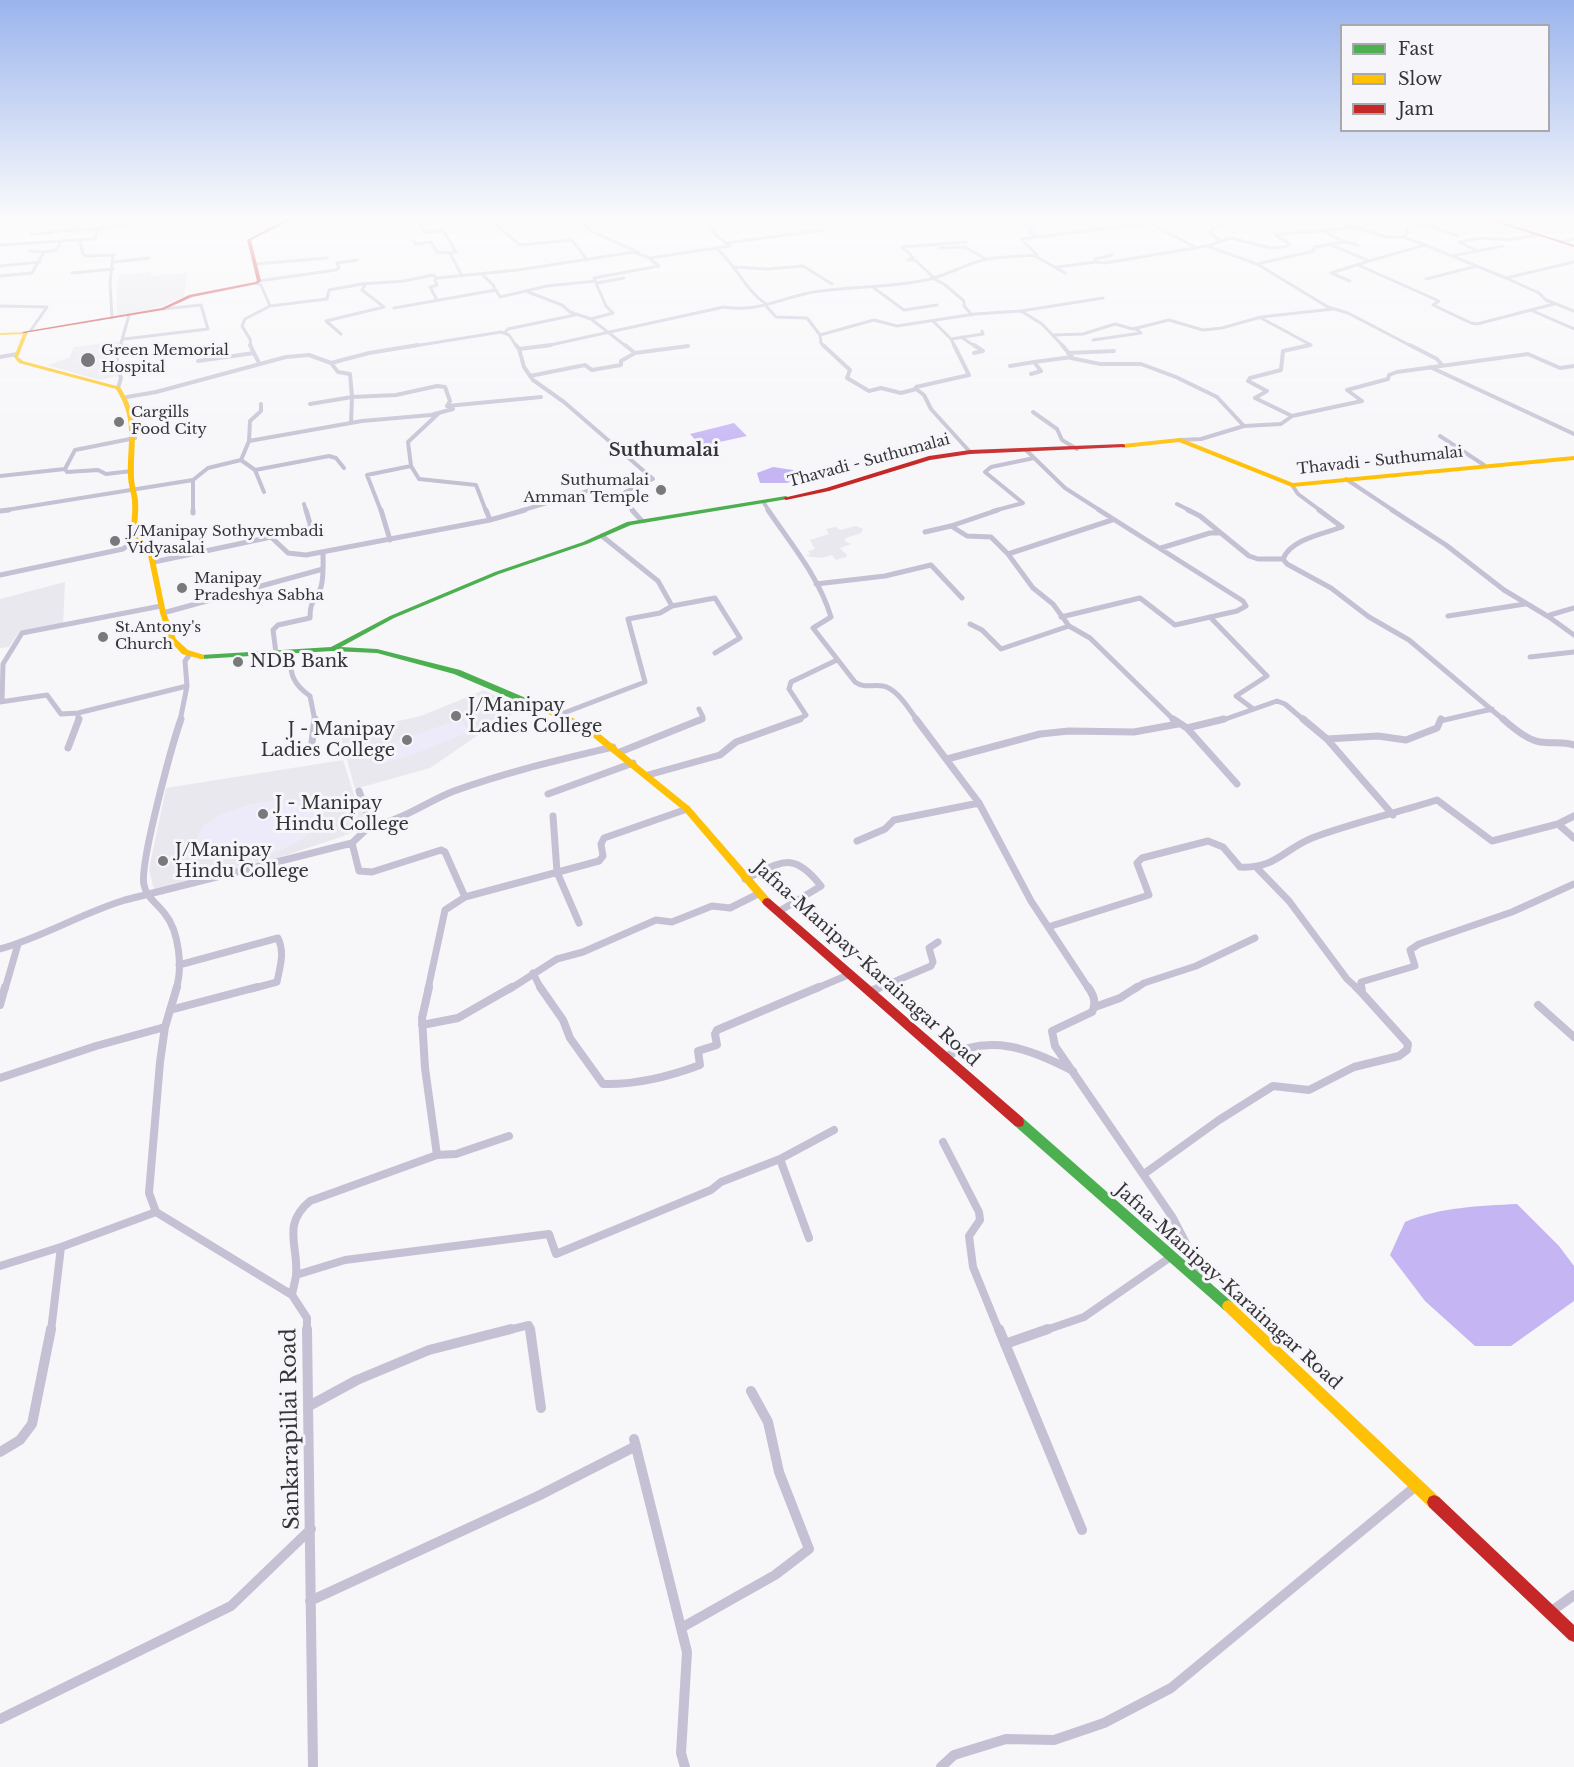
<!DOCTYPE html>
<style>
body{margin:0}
#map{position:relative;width:1574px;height:1767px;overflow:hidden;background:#f7f6f9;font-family:"Libre Baskerville",serif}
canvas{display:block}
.legend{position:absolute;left:1340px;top:24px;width:210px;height:108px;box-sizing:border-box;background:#f6f5fa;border:2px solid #a9a8ac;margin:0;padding:8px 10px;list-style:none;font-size:18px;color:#353436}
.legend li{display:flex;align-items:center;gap:12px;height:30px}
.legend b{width:30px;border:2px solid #a9a8ac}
</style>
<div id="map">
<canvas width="1574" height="1767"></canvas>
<ul class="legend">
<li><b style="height:8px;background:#4caf50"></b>Fast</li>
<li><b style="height:8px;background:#ffc107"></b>Slow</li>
<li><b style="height:8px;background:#c62828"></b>Jam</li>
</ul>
</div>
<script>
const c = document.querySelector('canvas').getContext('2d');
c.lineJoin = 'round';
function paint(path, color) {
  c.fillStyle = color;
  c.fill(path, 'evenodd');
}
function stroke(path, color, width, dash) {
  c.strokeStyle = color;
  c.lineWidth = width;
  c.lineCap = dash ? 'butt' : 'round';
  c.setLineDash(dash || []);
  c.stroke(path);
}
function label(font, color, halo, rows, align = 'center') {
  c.font = font + ' "Libre Baskerville",serif';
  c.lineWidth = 6;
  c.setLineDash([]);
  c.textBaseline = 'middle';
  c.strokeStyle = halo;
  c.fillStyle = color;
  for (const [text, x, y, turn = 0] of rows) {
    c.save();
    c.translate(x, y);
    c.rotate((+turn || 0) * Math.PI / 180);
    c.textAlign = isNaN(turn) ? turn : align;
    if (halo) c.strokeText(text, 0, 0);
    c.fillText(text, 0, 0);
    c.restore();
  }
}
const built = new Path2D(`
 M150 272 152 276 187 273 184 297 154 309 117 316V284L119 275Z
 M120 341 114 362 118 376 99 380 47 365 69 358 74 347Z
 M856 526 863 529 861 533 846 538 844 541 851 544 840 548 847 555 846 557 836 560 832 555 822 558 806 556 810 554 808 551 815 549 810 540 829 534 826 529 836 527 840 530Z
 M65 582 63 625 19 632 9 647 0 648V599Z
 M484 690 522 709 490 727 430 768 355 789 340 734 421 716Z
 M343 760 356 801 362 804 369 825 341 837 229 874 154 890 149 869 166 788Z`);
const green = new Path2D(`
 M461 719 470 732 409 756 382 764 376 748Z
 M275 800 308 801 320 811 321 822C299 852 227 874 197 848 197 844 197 838 199 834 207 812 255 803 275 800Z`);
const water = new Path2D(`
 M734 423 747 436 701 446 690 434Z
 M773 467 793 470 797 475 788 483H760L757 473Z
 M1517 1204 1559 1246 1574 1266V1301L1511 1346H1475L1425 1301 1390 1255 1405 1222C1440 1207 1480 1206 1517 1204Z`);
const streetFar5 = new Path2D(`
 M386 217 388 222 417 218 425 233 443 230 456 252 450 253 462 276
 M487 217 520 245 572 240 587 260
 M519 217 520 220 546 217
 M578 217 591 231 638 252
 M1008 217 1035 229 1028 231 1037 237
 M1207 217 1224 225 1212 229 1210 233 1220 240
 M1322 217 1386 237H1403L1425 245 1506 278 1539 293 1546 300 1574 311
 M1399 217 1416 223
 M1494 222 1516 217
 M1149 223 1195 247
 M1420 223 1458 236
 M0 224 38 217
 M46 232 97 229
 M31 234 50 233
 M1403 237 1408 233 1406 229 1438 217
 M414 241 415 244 431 242 437 252 450 253
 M80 242 83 254 87 256 115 255
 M1345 242 1358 245
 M1560 242 1574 239
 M727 243 823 230 824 227 814 217
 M1329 244 1369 261 1331 273 1350 281
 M0 245 95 239 97 229 136 223 138 217
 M1207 246 1257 264 1328 307 1348 313 1413 347
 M939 248 965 247 986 259
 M717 249C736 265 745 290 766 304
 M29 251 44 252
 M1478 251 1459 242 1481 238 1508 240 1536 235
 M1035 256 1065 273
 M1452 256 1503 246
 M1369 261 1425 245
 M114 262 149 258
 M1097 262 1105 263 1207 246 1231 238 1270 248 1284 247 1290 244 1275 235C1303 231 1328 232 1355 227L1357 220 1361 217
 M255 264 327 258
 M1257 264 1314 251V247L1345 242 1325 232
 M1358 265 1439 301 1433 305 1471 323 1477 324 1554 304
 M0 266 40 262
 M734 267 767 269 803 266 832 284
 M1056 267 1097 262 1095 259 1112 255
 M72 273 113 269
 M482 274 494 286V291
 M0 276 32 273 44 252 56 250 60 244
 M933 277 915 260H908L913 257 902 247 967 242
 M437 278 435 280 437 285 430 287 437 300
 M932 278 944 284 964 301V306L972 315
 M1506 278 1574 262
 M1426 279 1477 266
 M259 281 336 270 339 268 337 263 357 260
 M595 281 606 306 613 313
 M256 283 261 285 270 306 327 299 329 290 362 284 404 281 433 275 437 278 518 270 634 252 649 258 730 246 716 235 702 217
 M597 283 624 278
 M874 288 904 310 937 305
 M528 292 562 305 570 312 591 319 627 347
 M0 306 47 307 31 330
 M766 306 776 317 807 318 820 335 874 320 897 326 975 314 1021 311 1103 298
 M394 308 496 290 500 297 547 286 596 281 594 278 659 266 649 258
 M1021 311 1042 324 1064 347
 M1533 311 1574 329
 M112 318 110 283 113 255
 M1261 318 1311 345 1303 347
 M591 319 613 313
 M934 322 951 339 955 347
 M504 333 508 329 575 315
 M341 334 326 321 384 307 362 290 365 285
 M820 335 821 343 825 347
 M1054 335 1083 334 1115 324 1133 329 1169 320 1203 330 1222 328 1261 317 1333 309
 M961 337 976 347
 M124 339 208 329 201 305 163 309
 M951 339 983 334 982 331
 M1093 340 1141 333 1135 328
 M120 347 129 315
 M251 347 250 339 242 326 245 319 270 306
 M408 347 501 332 509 335 517 347
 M541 347 724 307C757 313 781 298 813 292 850 286 889 288 926 280 947 276 966 263 987 259 1003 256 1021 256 1037 255L1021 239 1149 223 1140 217
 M682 347 688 346`);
const streetFar4 = new Path2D(`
 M250 345 259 363
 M516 345 519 349 551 345
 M625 345 635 353
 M823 345 850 370 847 378 869 391 881 388 901 393 916 389
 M954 345 969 375 916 387V389L924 395 931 409 970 452
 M1410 345 1437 359 1442 365
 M519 349 524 367 533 380 564 402 653 479 625 492 622 497 634 511
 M974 353 983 351 974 345
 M1068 353 1114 351
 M0 357 17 354
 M1071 358 1100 364H1141L1176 377 1217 397 1244 426
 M198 361 254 353
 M1010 366 1034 362
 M1430 367 1574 434
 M1031 374 1041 371 1034 362 1072 357 1062 345
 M530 376 585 365 592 370 621 365V361L635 353 688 346
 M118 388 121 378 116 362 121 345
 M127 397 156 392 286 357 309 355 331 363 369 353 418 345
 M310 404 352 397 350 374 338 372 331 363
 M1033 412 1057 429 1062 440 1077 449
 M1292 416 1255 398 1267 391 1248 381 1250 378 1281 370 1283 351 1310 345
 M351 423 352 397 396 395 437 386 445 387 450 401 447 406 541 397
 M1440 436 1484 465
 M1180 440 1201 439 1244 426 1281 424 1292 416 1362 401 1347 390 1388 379 1389 375 1397 372 1528 354 1560 368 1574 366
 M249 441 362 421 431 415 453 409
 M1026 450 1065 488 1101 511
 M241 460 249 441 250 421 261 411V404
 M411 466 419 479 476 485 486 511
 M65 469 67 472 98 470 106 474 132 471
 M255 470 264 492
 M0 476 65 469 75 450 135 438
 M1346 479 1394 511
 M193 480V511
 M1292 485 1298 494 1321 511
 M764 503 769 511
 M304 504 306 511
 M1177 504 1191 511
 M0 511 193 480 208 468 241 460 255 470 329 456 336 458 344 468
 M381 511 367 475 411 466 408 442 439 413
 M520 511 591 490 622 497
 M993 511 1023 503 985 472 991 467 1034 458`);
const streetFar3 = new Path2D(`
 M193 510V513
 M381 510 390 540
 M486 510 490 520
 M632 510 641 520
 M768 510C791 544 819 577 831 617L813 628 855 682C865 689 872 684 883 686 898 689 909 710 918 721
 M1188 510 1200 516 1249 556 1258 559H1283
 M1319 510 1342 527C1323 534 1291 539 1283 559L1287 564 1331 588 1369 617 1409 640 1505 721
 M1392 510 1446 545 1504 590 1549 617 1574 635
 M0 511 9 510
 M951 526 967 536 991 537 1008 554 1033 588 1053 604 1069 626 1090 638 1175 721
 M925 532 951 526 998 510
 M271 537 311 527 306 510
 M1161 548 1210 533H1221
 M1008 554 1112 520
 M154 562 271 537 288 553 306 555 490 520 525 510
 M0 575 123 549 137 538
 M816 584 885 576 931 565 962 598
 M672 606 715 598 740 638 715 653
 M163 613 323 569
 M1550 615 1574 608
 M1448 616 1525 604
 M1061 617 1140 598 1175 625 1237 611 1246 606 1243 601 1099 510
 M1210 617 1267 676 1236 696 1252 708
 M970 624 982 630 1001 649 1069 626
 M291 652C289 674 293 684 310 696L315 721
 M276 653 273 630 278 625 310 618C310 598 316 603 321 587 324 576 323 564 323 553
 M1530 657 1574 652
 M2 701 3 664 22 633 161 606
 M0 702 47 695 61 714 78 713 187 686
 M699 709 703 717 700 721
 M78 713V721
 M556 716 645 682 628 619 660 613 672 606 658 581 602 536
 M180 721 187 686 185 661 190 654
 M796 721 806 715 789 689 791 682 837 660
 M1220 721 1277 701 1285 704 1305 721
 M1440 721 1492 709`);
const streetFar2 = new Path2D(`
 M315 719 311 750 317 755
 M916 719 979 803 1031 901 1089 989
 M1173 719 1187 728 1237 784
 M1303 719 1327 739 1393 815
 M1503 719C1513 728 1527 740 1540 742 1552 744 1563 741 1574 745
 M1187 728 1224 719
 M1327 739 1378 736 1406 740 1437 728 1441 719
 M68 748 79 719
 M620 752 702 719
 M947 759 1040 734 1069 731 1134 732 1178 724
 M648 775 720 755 736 742 800 719
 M359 791 370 821V826L352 843 359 871 372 872 441 850 445 852 465 897
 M548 794 633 763
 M553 816 557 872 579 923
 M1574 816 1558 824 1574 838
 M370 826C400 822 426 802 454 791 506 772 559 760 613 747
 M857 841 885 829 894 820 979 803
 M1257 868 1289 901 1347 979 1358 989
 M745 879C782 862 793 850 821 886L778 912
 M1048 927 1149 895 1137 863 1142 858 1208 841 1223 847 1240 867C1275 869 1283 850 1312 838 1352 823 1396 813 1437 800L1492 841 1558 824
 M0 949C43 937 82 913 125 900L352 843
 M179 965 278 938C285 953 280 966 277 982L251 989
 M533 973 541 989
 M5 989 18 944
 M176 989C183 968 179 931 165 914 158 904 146 897 144 885 139 865 172 745 181 719
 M428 989 445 910 465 897 599 861 603 856 601 844 604 838 687 809
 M510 989 557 959 583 952 656 920 672 922 712 906 730 908 758 894
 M815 989 848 975
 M877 989 931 966 933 962 929 948 938 942
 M1135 989 1144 983 1196 966 1255 938
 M1362 989 1361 982 1415 966 1410 950 1419 944 1512 912 1574 884`);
const streetFar1 = new Path2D(`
 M177 987 165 1027 160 1062 149 1193 156 1212 292 1295 307 1318V1331
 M540 987 563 1020 570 1038 603 1084C637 1085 668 1077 700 1065L698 1051 717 1045 715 1034 717 1030 819 987
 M1088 987C1094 995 1097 1003 1092 1012L1052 1031 1055 1046 1173 1218 1204 1278
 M1356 987 1362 993
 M869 992 880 987
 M0 1005 5 987
 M1538 1005 1574 1037
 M1095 1007 1120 998 1137 987
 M170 1010 257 987
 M422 1025 458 1018 512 987
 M943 1058C990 1033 1029 1048 1073 1071
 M0 1078 96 1046 165 1027
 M943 1142 979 1212 980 1220 969 1236 973 1267 999 1331
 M437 1155 456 1154 509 1136
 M780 1159 809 1238
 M1144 1174 1219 1120 1273 1086 1309 1090 1354 1067 1399 1056 1407 1050 1408 1044 1362 993 1361 987
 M0 1266 61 1247 156 1212
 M296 1275 345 1260 549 1234 556 1254 711 1190 721 1182 780 1159 834 1130
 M292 1295C293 1289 295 1282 296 1276 299 1246 281 1225 310 1201L437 1155 425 1068 422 1018 429 987
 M51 1331 61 1247
 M505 1331 529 1325 531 1331
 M1043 1331 1084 1317 1172 1256`);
const street = new Path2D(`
 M307 1329 313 1767
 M530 1329 541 1408
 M999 1329 1082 1530
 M1005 1344 1048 1329
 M309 1406 357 1380 429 1350 511 1329
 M634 1439 687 1652 681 1753 685 1767
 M0 1452 20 1440 32 1424 51 1329
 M310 1601 538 1496 636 1446
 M1550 1612 1574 1595
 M681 1628 775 1575 809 1549 779 1472 768 1422 751 1391
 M0 1719 231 1606 311 1529
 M941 1767 954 1755 1006 1739 1054 1740 1104 1723 1171 1688 1416 1486`);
const fast = new Path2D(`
 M786 496 789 498 788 499 631 525 587 544 499 574 394 618 341 647 377 649 460 670 547 707V711H541L454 674 377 653 332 651 201 659 197 657 201 655 331 647 390 616 495 572 583 542 627 522Z
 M1019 1117 1023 1118 1232 1302 1234 1306 1232 1310 1228 1312 1224 1310 1015 1126 1014 1122 1015 1118Z`);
const slow = new Path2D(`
 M28 332 18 357 23 361 120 387C142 421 133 440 134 477 134 485 137 492 138 500 139 511 137 522 137 533L153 550 166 613 176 639 188 650 204 655V659H201L182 654 169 640 160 613 147 550 131 533C131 522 133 511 132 500 131 492 128 484 128 476 127 442 136 421 116 389L19 363 14 357 23 334 0 335V333Z
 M1180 438 1293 483 1574 456V460L1292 487 1179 442 1123 448 1120 446 1123 444Z
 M541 707H547L589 725 690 807 770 899 772 902 770 905H764L684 811 583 729 541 711Z
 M1228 1300 1232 1302 1439 1497 1441 1502 1439 1507 1434 1509 1429 1507 1224 1310 1222 1306 1224 1302Z`);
const jam = new Path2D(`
 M291 217H297L251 240 261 281 257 284 192 297 163 310 24 333 22 332 162 308 189 295 255 282 257 281 247 240Z
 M1486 217 1574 245V247L1479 217Z
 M1123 444 1125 445V447L970 454 930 460 829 491 786 500 783 498 826 488 929 456 970 450Z
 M767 898 770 899 1023 1118 1024 1122 1023 1126 1019 1127 1015 1126 764 905 762 902 764 899Z
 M1434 1495 1439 1497 1574 1625V1642L1569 1640 1429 1507 1427 1502 1429 1497Z`);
const markers = [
 [88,360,8,"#79787a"],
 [119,422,6,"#79787a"],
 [661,490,6,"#79787a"],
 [115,541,6,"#79787a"],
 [182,588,6,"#79787a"],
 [103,637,6,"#79787a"],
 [238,662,6,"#79787a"],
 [456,716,6,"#79787a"],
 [407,740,6,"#79787a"],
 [263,814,6,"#79787a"],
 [163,861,6,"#79787a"]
];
const farPoinames = [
 ["Green Memorial",101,351],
 ["Hospital",101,368],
 ["Cargills",131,413],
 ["Food City",131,430],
 ["Suthumalai",649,481,"right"],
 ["Amman Temple",649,498,"right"],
 ["J/Manipay Sothyvembadi",127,532],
 ["Vidyasalai",127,549],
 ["Manipay",194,579],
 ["Pradeshya Sabha",194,596],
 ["St.Antony's",115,628],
 ["Church",115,645]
];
const farStreetnames = [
 ["Thavadi - Suthumalai",869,461,-15],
 ["Thavadi - Suthumalai",1380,461,-6]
];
const farQuarternames = [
 ["Suthumalai",664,451]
];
const poiNames = [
 ["NDB Bank",250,662],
 ["J/Manipay",468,706],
 ["Ladies College",468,727],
 ["J - Manipay",395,730,"right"],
 ["Ladies College",395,751,"right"],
 ["J - Manipay",275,804],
 ["Hindu College",275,825],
 ["J/Manipay",175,851],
 ["Hindu College",175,872]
];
const streetNames = [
 ["Jafna-Manipay-Karainagar Road",866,964,42],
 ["Jafna-Manipay-Karainagar Road",1228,1287,42]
];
const nearStreetnames = [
 ["Sankarapillai Road",291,1429,-91]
];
paint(built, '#e9e8ef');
paint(green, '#edeaf9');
paint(water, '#c5b5f3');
stroke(streetFar5, '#c5c0d3', 3);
stroke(streetFar4, '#c5c0d3', 4);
stroke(streetFar3, '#c5c0d3', 5);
stroke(streetFar2, '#c5c0d3', 7);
stroke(streetFar1, '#c5c0d3', 8);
stroke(street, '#c5c0d3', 10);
paint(fast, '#4caf50');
paint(slow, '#ffc107');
paint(jam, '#c62828');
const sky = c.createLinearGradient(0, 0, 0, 465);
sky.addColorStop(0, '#9ab4ec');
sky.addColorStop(0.47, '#fbfbfc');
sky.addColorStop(1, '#fbfbfc00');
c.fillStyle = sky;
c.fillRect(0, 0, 1574, 465);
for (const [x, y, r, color] of markers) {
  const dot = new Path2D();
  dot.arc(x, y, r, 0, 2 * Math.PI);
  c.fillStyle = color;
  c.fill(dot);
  stroke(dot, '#f6f5fa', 2);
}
label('15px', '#353436', '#f6f5fa', farPoinames, 'left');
label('15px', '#353436', '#f6f5fa', farStreetnames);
label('bold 18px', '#353436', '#f6f5fa', farQuarternames);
label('18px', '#353436', '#f6f5fa', poiNames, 'left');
label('18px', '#353436', '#f6f5fa', streetNames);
label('21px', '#353436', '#f6f5fa', nearStreetnames);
</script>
